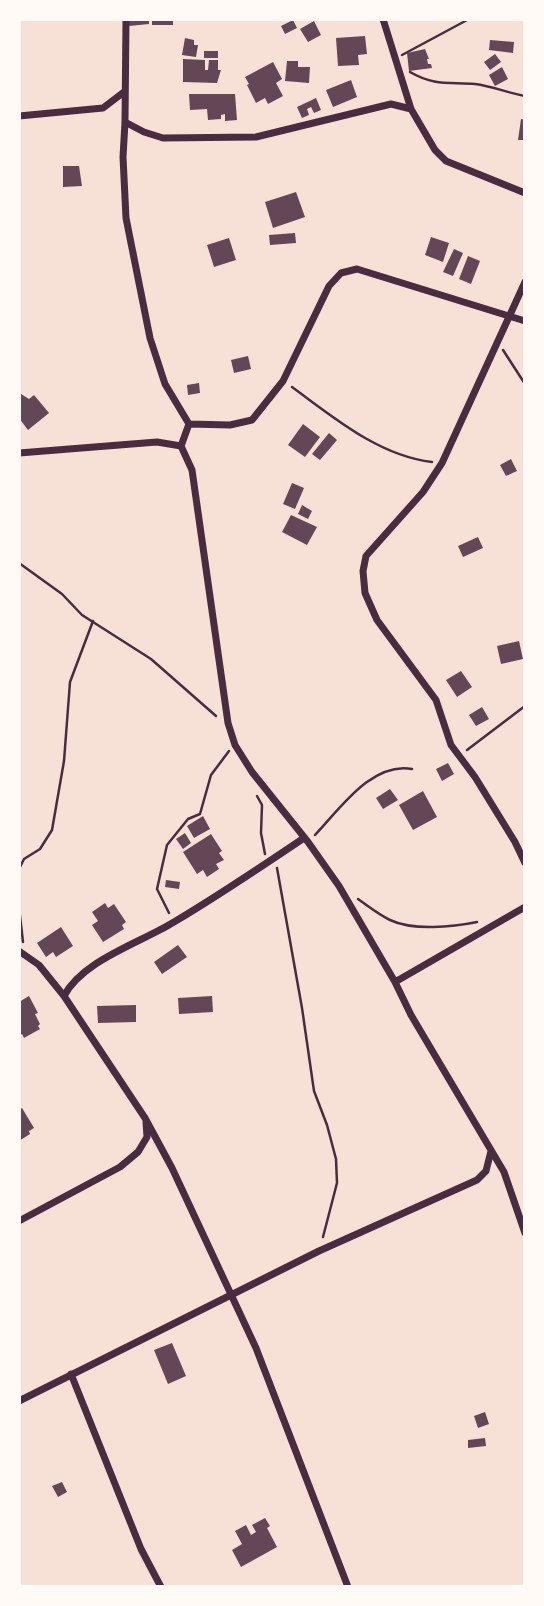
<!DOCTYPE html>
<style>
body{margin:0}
#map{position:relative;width:544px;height:1606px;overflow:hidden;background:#f7e1d7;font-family:"Space Grotesk",sans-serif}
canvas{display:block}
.frame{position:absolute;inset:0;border:21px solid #fffaf5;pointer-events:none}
</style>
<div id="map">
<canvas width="544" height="1606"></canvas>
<div class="frame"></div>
</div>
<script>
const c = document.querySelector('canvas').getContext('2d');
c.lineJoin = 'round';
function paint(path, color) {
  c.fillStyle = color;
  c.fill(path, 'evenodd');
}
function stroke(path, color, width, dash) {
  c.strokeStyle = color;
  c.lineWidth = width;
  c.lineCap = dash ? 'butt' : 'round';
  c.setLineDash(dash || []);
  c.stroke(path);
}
const building = new Path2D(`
 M129 19H149V24L129 26Z
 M152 19H173V25H152Z
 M293 20 297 28 285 34 281 26Z
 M314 21 321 35 308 42 300 29Z
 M365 36 367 54 358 55 359 65 338 66 336 38Z
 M185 38 194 40V45H198L196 57 182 55Z
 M490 40 514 42 513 53 489 50Z
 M425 49 429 59H427L428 64H431L432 68 409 71 407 53Z
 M204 51H218V58H204Z
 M495 54 501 62 490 70 484 62Z
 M183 59 205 60V70H208L209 60H218V70H221L217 83 183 82Z
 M287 61H298V67H310L309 83 285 81Z
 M273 62 282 79 276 83 283 96 268 104 265 98 256 103 247 85 249 84 245 77Z
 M502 67 508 79 495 86 489 75Z
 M351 80 357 97 333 107 326 90Z
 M189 94H235L237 120 225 121V114L221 115V119L208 120 207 109 190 110Z
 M316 98 321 110 314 113 311 107 307 109 309 115 302 118 297 107Z
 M521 119 525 120V140H518Z
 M63 166H79L82 186 63 187Z
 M296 192 305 217 273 228 265 202Z
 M295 233 296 243 270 245 269 235Z
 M431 237 449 243 443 262 425 255Z
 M229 238 236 260 214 267 207 245Z
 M454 249 463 253 453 276 443 272Z
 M468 256 480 261 471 284 459 279Z
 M248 356 251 369 234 373 231 360Z
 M199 383 200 393 188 395 187 385Z
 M21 394 29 399 34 395 49 413 28 430 19 418V396Z
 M303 424 320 437 305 457 288 445Z
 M329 433 337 440 320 460 312 454Z
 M511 459 517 471 506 476 500 465Z
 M292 483 304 488 295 509 283 504Z
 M302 505 312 511 308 519 298 514Z
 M291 515 317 527 307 545 282 532Z
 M478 537 483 548 463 557 458 546Z
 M519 641 523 659 501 664 497 646Z
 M461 671 472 687 457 697 446 680Z
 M482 707 489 719 476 726 469 715Z
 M448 763 454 774 442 781 436 769Z
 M390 789 398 800 383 809 376 798Z
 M423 791 437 817 413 830 399 805Z
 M203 816 210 829 194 838 187 826Z
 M185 833 191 843 183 849 176 839Z
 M211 834 222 851 219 853 224 860 216 864 219 869 207 877 203 870 197 874 183 852Z
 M166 880 180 882 179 889 165 887Z
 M105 903 108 908 114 904 126 922 122 925 124 929 103 942 92 925 98 921 92 912Z
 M61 927 73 946 56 957 53 952 46 957 37 943Z
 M178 945 187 957 162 974 154 962Z
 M29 996 38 1013 35 1014 40 1024 38 1026 40 1029 24 1038 22 1034 19 1036V1002Z
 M212 996 213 1012 179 1014 178 998Z
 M136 1005V1022L98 1023 97 1006Z
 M22 1108 34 1128 29 1131 30 1134 19 1141V1110Z
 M172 1343 186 1376 168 1384 154 1350Z
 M485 1412 489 1424 478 1428 474 1416Z
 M485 1438 486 1446 468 1448V1440Z
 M62 1482 67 1492 58 1497 52 1486Z
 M265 1518 270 1526 267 1528 277 1547 241 1567 232 1550 242 1544 235 1531 246 1525 251 1535 256 1532 252 1525Z`);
const path = new Path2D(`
 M402 55 469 19
 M410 72C434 86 449 82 475 84 492 86 508 93 525 96
 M503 350 525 384
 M292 387C333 417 379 456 432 462
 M19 563 62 594 82 615 151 659 216 716
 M467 750 525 706
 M257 796 262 805 261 833 265 854
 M315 835C339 810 372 761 412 769
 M277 868 302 1008 314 1091 327 1125 336 1159 337 1183 323 1237
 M19 869 24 859 40 849 52 830 64 761 70 682 93 621
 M358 899C368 906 379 915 390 920 413 931 453 927 477 922
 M19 907 23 942
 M169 913 157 889 167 845 188 819 200 814 211 775 229 751`);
const minor = new Path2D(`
 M126 19 125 122 123 157 126 218 150 338 165 384 189 424 181 446
 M383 19 411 109 435 150 446 161 525 193
 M19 116 103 108 124 92
 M125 122 144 132 163 138 256 137 391 104 411 109
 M525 282 442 463 423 492 366 556 363 571 365 593 377 620 436 700 451 745 475 777 515 842 525 863
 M189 424 230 425 252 420 283 381 329 286 341 273 357 269 525 321
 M19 453 157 442 181 446 192 470 228 723 235 745 252 772 308 842 339 886 395 982 411 1015 504 1172 525 1233
 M19 951 39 965 64 996 145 1118 172 1168 256 1348 348 1587
 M395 982 525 907
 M64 996C83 960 140 943 174 922 218 896 261 867 304 838
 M19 1221 120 1167 138 1152 147 1137 146 1122
 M71 1374 141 1549 161 1587
 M19 1401 319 1251 477 1180 486 1171 491 1151`);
paint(building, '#644757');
stroke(path, '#4a2c40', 2.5);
stroke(minor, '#4a2c40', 7);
</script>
